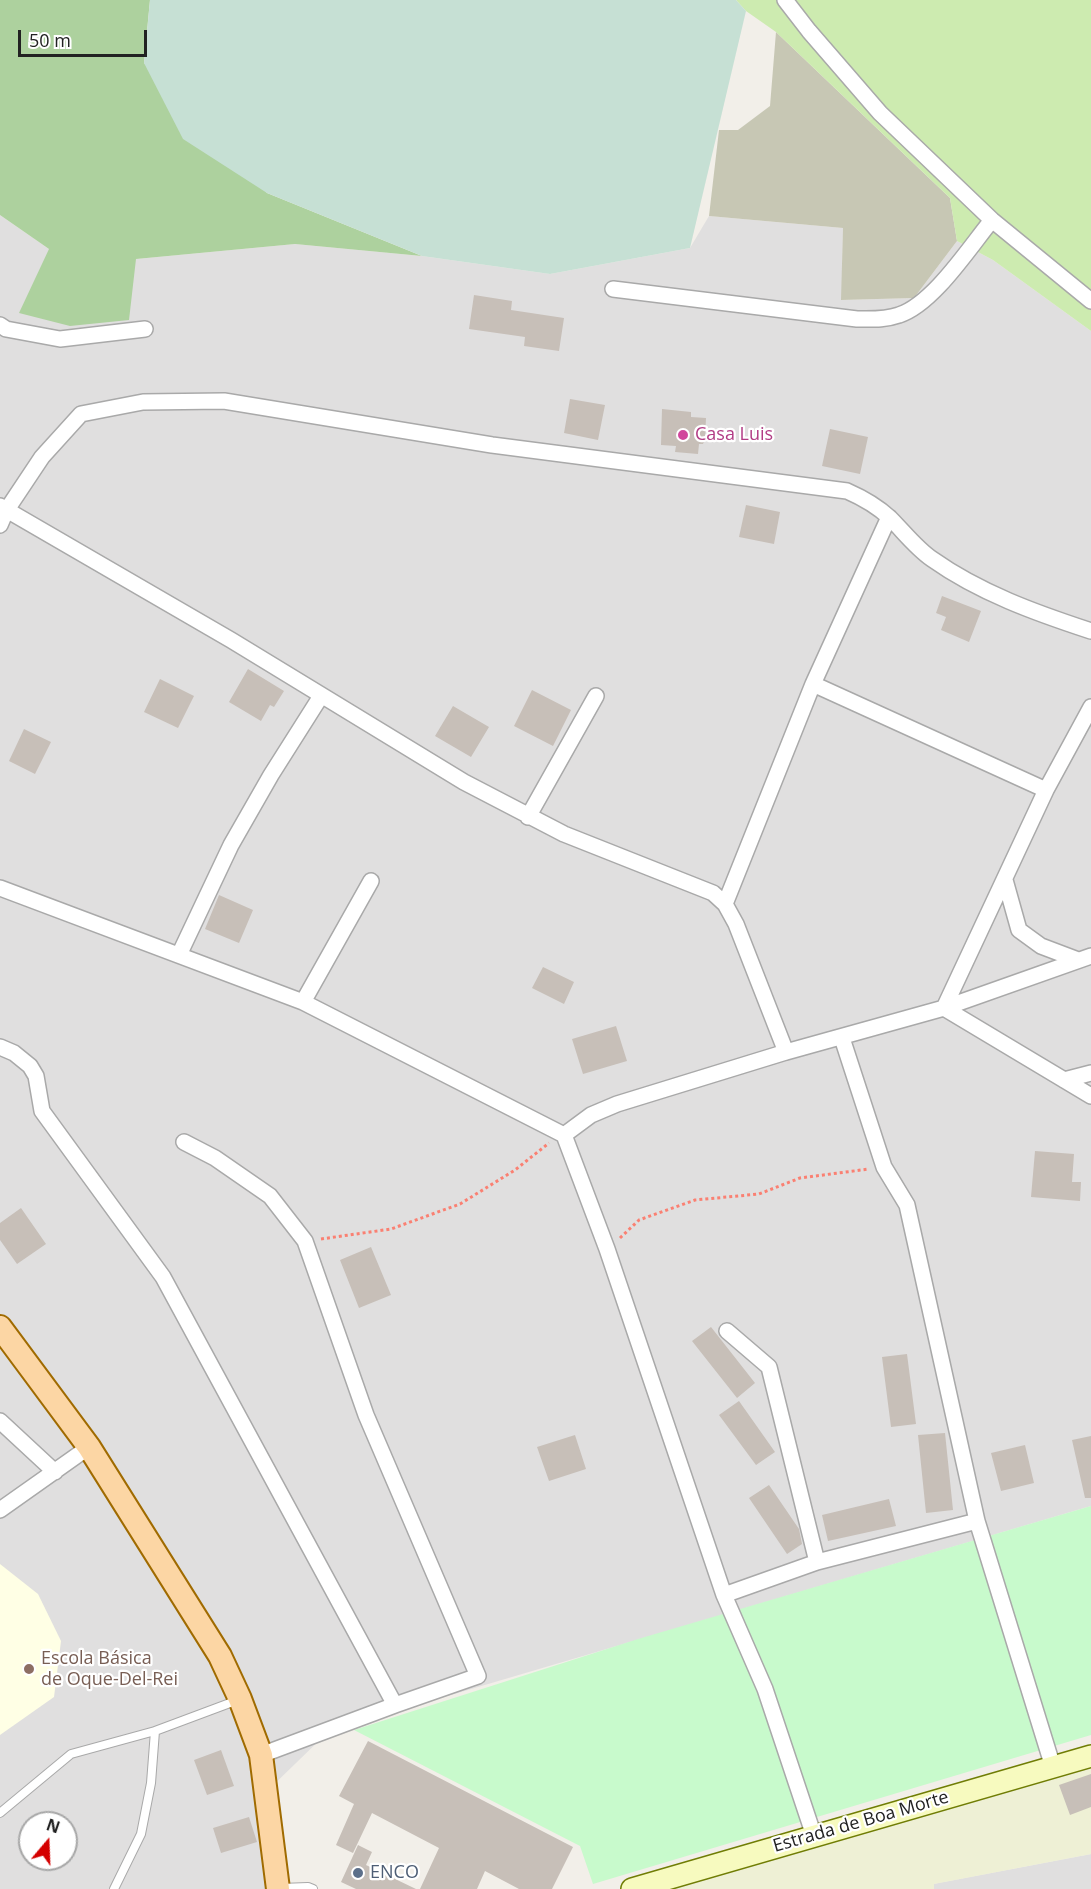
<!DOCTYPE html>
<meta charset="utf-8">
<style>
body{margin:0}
#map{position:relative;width:1091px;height:1889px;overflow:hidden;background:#f2efe9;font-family:"Open Sans",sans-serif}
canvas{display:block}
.north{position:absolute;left:18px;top:1811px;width:60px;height:60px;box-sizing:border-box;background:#fff;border:2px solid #a7a7a7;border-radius:50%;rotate:19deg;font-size:16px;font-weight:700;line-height:24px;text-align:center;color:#222}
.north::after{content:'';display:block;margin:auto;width:21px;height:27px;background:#d40000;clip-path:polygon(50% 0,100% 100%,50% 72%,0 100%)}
.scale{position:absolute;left:18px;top:30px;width:129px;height:27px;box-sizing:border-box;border:3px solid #222;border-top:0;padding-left:8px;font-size:18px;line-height:21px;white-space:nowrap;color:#222;-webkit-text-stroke:4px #fff;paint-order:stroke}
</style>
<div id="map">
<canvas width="1091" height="1889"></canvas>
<div class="north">N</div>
<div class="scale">50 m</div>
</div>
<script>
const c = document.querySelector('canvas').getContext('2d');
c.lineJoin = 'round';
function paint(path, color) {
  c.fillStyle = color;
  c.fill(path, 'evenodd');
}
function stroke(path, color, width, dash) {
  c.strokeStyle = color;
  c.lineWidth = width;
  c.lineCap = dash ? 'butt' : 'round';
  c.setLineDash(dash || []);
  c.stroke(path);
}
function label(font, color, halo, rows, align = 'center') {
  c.font = font + ' "Open Sans",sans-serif';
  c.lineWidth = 4.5;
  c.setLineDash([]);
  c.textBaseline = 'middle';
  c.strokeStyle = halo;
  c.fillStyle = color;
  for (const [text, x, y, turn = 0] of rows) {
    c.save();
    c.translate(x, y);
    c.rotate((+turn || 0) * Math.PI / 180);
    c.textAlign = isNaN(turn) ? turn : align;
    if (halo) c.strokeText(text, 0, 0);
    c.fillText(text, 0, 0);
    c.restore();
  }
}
const residential = new Path2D(`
 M0 215 49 249 136 259 295 244 422 256 550 274 690 248 709 216 843 228 842 300 914 298 957 241 993 260 1091 331V1506L329 1731 262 1796 276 1889H0ZM30 1823H66V1859H30Z
 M1091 1854V1889H934L933 1884Z`);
const education = new Path2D(`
 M0 1564 38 1594 61 1641 54 1697 0 1735Z`);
const construction = new Path2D(`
 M776 32 950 198 957 241 914 298 841 300 843 228 709 216 719 130H738L770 106Z`);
const farmland = new Path2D(`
 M1091 1766V1854L934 1884V1889H667Z`);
const grass = new Path2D(`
 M736 0H1091V331L993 260 957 241 950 198 776 32 746 11Z`);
const forest = new Path2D(`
 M0 0H150L144 63 267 193 422 256 295 244 136 259 129 320 70 326 19 313 49 249 0 215Z`);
const wetland = new Path2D(`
 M150 0H736L746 11 690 248 550 274 422 256 267 193 183 139 144 63Z`);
const park = new Path2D(`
 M1091 1506V1735L593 1884 580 1846 354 1730 638 1639Z`);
const building = new Path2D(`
 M474 295 512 301 511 310 564 318 559 351 524 346 525 337 469 329Z
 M570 399 605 405 598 440 564 433Z
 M662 409 691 412V417L706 418 705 439 703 444H699L698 454 675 452 676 446 661 445Z
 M830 429 868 437 860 474 822 466Z
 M746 505 780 512 774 544 739 537Z
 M942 596 981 611 969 642 941 630 946 617 936 613Z
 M248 669 284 691 274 707 270 705 261 721 229 702Z
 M160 679 194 696 178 728 144 712Z
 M532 690 571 710 553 746 514 726Z
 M453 706 489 727 471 757 435 736Z
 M24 729 51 742 35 774 9 761Z
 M219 895 253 910 239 943 205 929Z
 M543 967 574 982 564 1004 532 988Z
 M616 1026 627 1061 583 1074 572 1039Z
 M1035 1151 1074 1154 1072 1182H1081L1080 1201 1031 1197Z
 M21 1208 46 1244 17 1264 0 1240V1223Z
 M371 1247 391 1295 359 1308 340 1260Z
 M711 1327 755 1383 737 1398 692 1341Z
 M907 1354 916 1424 891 1427 882 1357Z
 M739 1401 775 1452 756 1465 719 1415Z
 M945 1433 953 1510 926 1513 918 1435Z
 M575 1435 586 1469 549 1481 537 1447Z
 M1091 1436V1498H1085L1072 1440Z
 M1025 1445 1034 1483 1001 1491 991 1453Z
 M769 1485 799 1529 802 1544 787 1554 749 1498Z
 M889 1499 896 1526 828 1541 822 1515Z
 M368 1741 573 1847 552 1889H519L485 1871 477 1889H420L439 1848 372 1813 353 1853 336 1845 354 1804 339 1796Z
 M221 1750 234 1786 207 1795 194 1760Z
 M1091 1774V1807L1070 1815 1059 1785Z
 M249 1817 257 1842 221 1853 213 1828Z
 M358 1845 372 1852 366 1865 416 1889H356L341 1882Z`);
const path = new Path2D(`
 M620 1238 639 1220 695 1200 759 1194 800 1178 869 1169
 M321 1239 391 1229 460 1204 515 1170 549 1143`);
const service = new Path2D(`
 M0 1813 71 1754 155 1731
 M281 1888 308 1887 313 1889
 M114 1889 141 1834 151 1783 155 1731 238 1700`);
const minor = new Path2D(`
 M785 0 809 31 880 113 992 220 1091 301
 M613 289 857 319C871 319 885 320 899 315 933 304 969 248 992 220
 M0 325 6 329 60 339 145 329
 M0 506 231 640 464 782 564 834 713 893 725 904 736 924 786 1052
 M0 525 6 511 42 457 81 414 143 402 224 401 492 445 847 491C863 498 877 506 890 518 904 532 916 548 932 559 980 593 1036 613 1091 631
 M813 684 1046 790
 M528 817 596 696
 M1005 880 1019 930 1041 946 1078 960
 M0 888 303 1002 564 1135 607 1249 724 1595 765 1689 814 1836
 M725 904 813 684 889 517
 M179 955 231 845 271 775 321 696
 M303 1002 371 881
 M944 1008 1046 790 1091 707
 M944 1008 1091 1096
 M842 1038 884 1167 907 1205 977 1521 1053 1767
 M0 1047 14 1053 30 1066 36 1076 42 1111 163 1277 395 1705 261 1755
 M1064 1080 1091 1073
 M564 1135 591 1115 617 1104 786 1052 944 1008 1091 956
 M184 1142 215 1158 270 1196 305 1241 366 1415 478 1676 395 1705
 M727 1331 769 1367 817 1562
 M0 1421 55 1472
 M0 1510 89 1447
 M724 1595 817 1562 977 1521`);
const secondary = new Path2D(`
 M632 1889 1091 1756`);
const primary = new Path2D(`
 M0 1327 89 1447 220 1656 240 1699 261 1755 278 1889`);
const markers = [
 [683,435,6,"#d1479c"],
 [29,1669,6,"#8d6e63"],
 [358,1873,6,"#5c6f8a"]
];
const hotelNames = [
 ["Casa Luis",695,435]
];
const educationNames = [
 ["Escola Básica",41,1659],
 ["de Oque-Del-Rei",41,1680]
];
const streetNames = [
 ["Estrada de Boa Morte",861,1822,-16]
];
const serviceNames = [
 ["ENCO",370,1873]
];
paint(residential, '#e0dfdf');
paint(education, '#ffffe5');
paint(construction, '#c7c7b4');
paint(farmland, '#eef0d5');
paint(grass, '#cdebb0');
paint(forest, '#add19e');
paint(wetland, '#c6e0d4');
paint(park, '#c8facc');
paint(building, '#c7bfb8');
stroke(service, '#a9a9a9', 10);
stroke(minor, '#a9a9a9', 18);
stroke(secondary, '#707d05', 24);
stroke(primary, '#a06b00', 26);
stroke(path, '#fa8072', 3, [3, 3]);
stroke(service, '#fff', 8);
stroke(minor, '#fff', 15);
stroke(secondary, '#f7fabf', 21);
stroke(primary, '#fcd6a4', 22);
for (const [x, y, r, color] of markers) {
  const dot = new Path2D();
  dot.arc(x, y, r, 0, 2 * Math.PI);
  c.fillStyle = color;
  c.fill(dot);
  stroke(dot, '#fff', 2);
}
label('18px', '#b23c85', '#fff', hotelNames, 'left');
label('18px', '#785e54', '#fff', educationNames, 'left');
label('18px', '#222', '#fff', streetNames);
label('18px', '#4e5e75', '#fff', serviceNames, 'left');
</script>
